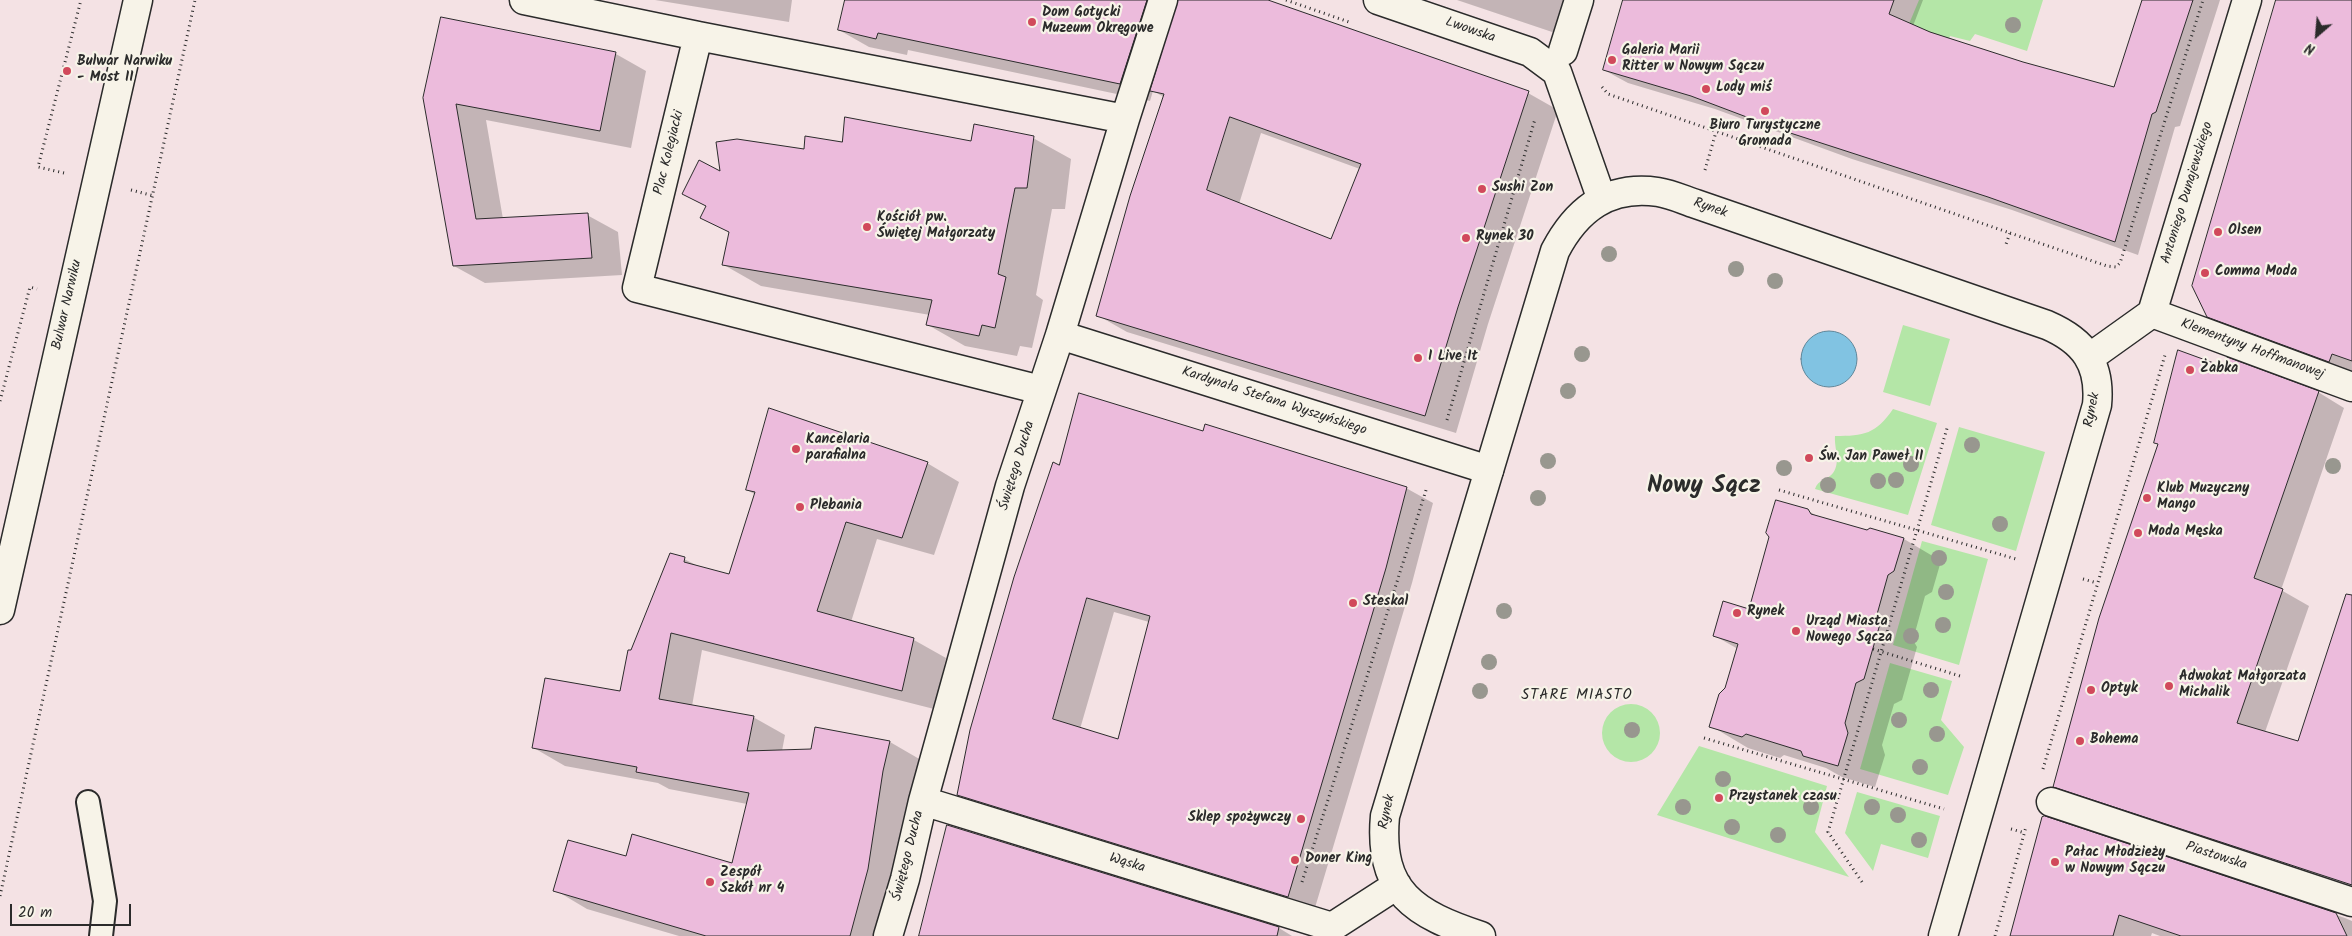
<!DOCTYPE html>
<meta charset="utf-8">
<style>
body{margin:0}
#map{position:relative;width:2352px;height:936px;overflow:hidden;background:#f4e2e4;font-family:Kalam,sans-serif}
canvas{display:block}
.north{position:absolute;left:2292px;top:10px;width:50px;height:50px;-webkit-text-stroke:4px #f7f3e8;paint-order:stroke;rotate:207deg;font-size:14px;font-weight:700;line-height:20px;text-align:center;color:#2b2b2b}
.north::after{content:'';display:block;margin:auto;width:18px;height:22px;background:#2b2b2b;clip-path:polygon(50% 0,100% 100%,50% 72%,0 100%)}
.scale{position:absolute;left:10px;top:904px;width:121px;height:22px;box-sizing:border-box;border:2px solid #2b2b2b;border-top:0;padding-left:6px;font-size:15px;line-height:18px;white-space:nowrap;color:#2b2b2b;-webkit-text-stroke:4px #f7f3e8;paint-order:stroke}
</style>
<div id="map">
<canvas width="2352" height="936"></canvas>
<div class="north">N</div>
<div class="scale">20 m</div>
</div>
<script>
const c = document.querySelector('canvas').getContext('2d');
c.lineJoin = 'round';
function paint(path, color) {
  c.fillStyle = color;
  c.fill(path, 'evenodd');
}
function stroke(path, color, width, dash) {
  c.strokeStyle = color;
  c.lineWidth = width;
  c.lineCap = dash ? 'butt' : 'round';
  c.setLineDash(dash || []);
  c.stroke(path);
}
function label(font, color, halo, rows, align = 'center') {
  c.font = font + ' Kalam,sans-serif';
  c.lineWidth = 4.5;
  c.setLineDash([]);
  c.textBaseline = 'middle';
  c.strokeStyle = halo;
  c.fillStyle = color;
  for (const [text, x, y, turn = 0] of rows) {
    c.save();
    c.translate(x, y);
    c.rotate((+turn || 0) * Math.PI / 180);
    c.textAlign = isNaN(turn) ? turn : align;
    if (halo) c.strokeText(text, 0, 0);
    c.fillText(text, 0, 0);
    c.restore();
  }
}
const green = new Path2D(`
 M1919 0H2043L2027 51 1975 34 1970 41 1950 36 1947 46 1906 31Z
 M1903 325 1950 339 1930 406 1883 392Z
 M1893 409 1937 423 1908 515 1815 489C1818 479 1828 480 1833 473 1841 462 1834 448 1835 436 1864 436 1876 434 1893 409Z
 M1959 427 2045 452 2016 551 1931 525Z
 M1922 541 1988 559 1959 665 1893 645Z
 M1890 663 1952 681 1941 720 1964 747 1948 795 1860 769Z
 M1602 733a29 29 0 1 1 58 0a29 29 0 1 1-58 0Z
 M1699 746 1827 786 1815 832 1849 877 1657 815Z
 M1857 792 1940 816 1928 858 1881 844 1873 871 1845 833Z`);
const water = new Path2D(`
 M1801 359a28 28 0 1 1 56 0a28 28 0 1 1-56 0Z`);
const shadow = new Path2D(`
 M655 0H792L789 22Z
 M846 0H1155L1177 13V10L1160 0H1264L1528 93 1558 110 1488 324 1456 433 1127 332 1097 315 1164 97 1153 91 1150 101 908 50 907 55 869 47 839 30ZM1261 133 1360 169 1332 241 1239 204Z
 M1457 0H1586L1564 36Z
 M1625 0H1923L1913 26 2023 63 2114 89 2143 0H2220L2180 126 2175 127 2138 255 2012 210 1852 159 1715 109 1628 83 1604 70Z
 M2278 0H2352V374L2234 331 2208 316Z
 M442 19 616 54 646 71 631 148 486 120 503 219 587 215 618 232 622 275 485 283 454 266Z
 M1033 138 1071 159 1065 209H1052L1036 295 1043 300 1032 348 1020 346 1017 356 965 346 928 325 930 315 761 286 724 265 730 233 702 217 707 207 684 194 721 173 805 150 843 143 972 142Z
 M2236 373 2318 392 2344 408 2281 590 2309 606 2265 732 2298 742 2352 619V891L2081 802 2054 786Z
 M1204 432 1406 488 1433 503 1412 583 1314 911 985 810 958 794 1060 467ZM1114 612 1149 622 1119 741 1080 729Z
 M927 463 959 482 934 555 877 539 851 622 914 640 946 658 934 709 702 650 692 706 753 717 785 735 782 751 812 750 816 729 890 742 921 760 886 936H679L587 909 555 890 626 858 733 865 747 804 669 789 658 783 565 766 534 748 621 693 632 652 684 559 700 567 730 576 756 495 747 490Z
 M1807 510 1820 518 1867 531 1871 529 1904 539 1941 561 1932 592 1925 596 1913 640 1917 647 1902 700 1894 704 1882 745 1885 755 1875 787 1842 777 1826 768 1784 755 1780 758 1748 748 1711 726 1726 688 1738 649 1715 636 1749 610Z
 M2043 818 2345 918 2352 921V936H2160L2152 933 2151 936H2012Z
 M1279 928 1292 936H919Z`);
const building = new Path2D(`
 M845 0H1147L1120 84 878 33 876 39 838 30Z
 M1178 0H1268L1529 91 1458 307 1425 416 1096 316 1130 196 1164 94 1150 91ZM1230 117 1361 164 1331 239 1207 190Z
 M1623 0H1894L1889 14 1930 32 2023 62 2114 87 2142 0H2193L2156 112 2152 114 2115 242 1988 197 1781 130 1691 96 1603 70Z
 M2276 0H2352V361L2332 354 2329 362 2207 317 2192 286Z
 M441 17 616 52 600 131 456 104 476 219 588 213 592 258 453 266 423 98Z
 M845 117 971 141 974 124 1034 136 1027 188H1015L998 274 1006 277 995 328 982 325 979 336 926 325 932 300 722 265 729 232 700 218 706 206 682 194 699 160 720 171 716 142 737 139 804 149 805 136 842 142Z
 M2178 350 2233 370 2227 357 2319 391 2254 578 2283 589 2237 723 2298 741 2346 594 2352 595V885L2053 787 2099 618 2158 444 2154 443Z
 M1079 393 1203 431 1205 424 1407 487 1386 568 1288 897 957 795 970 730 1014 577 1053 462 1059 465ZM1087 598 1150 616 1118 739 1053 719Z
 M769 408 928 462 902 538 846 522 817 611 914 638 902 691 671 633 659 699 754 716 747 751 811 749 815 727 890 741 883 771 868 869 850 936H706L553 891 568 840 626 856 632 834 732 863 749 793 636 772 637 767 532 748 545 678 620 691 628 650H631L670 553 685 557 684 562 729 574 755 492 746 490Z
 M1776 500 1808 509 1811 514 1867 530 1870 528 1904 538 1894 571 1888 575 1876 618 1880 624 1864 679 1856 683 1845 723 1848 733 1838 766 1803 756 1801 751 1746 734 1742 737 1709 727 1719 694 1725 688 1738 644 1713 636 1723 601 1749 609 1769 537 1766 533Z
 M2045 816 2336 913 2347 936H2181L2119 915 2113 936H2010L2042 817Z
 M947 825 1279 927 1277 936H919Z`);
const path = new Path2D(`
 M1286 0 1349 22
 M1602 87 1608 94 2010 233 2005 247
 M1705 170 1716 132
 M64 173 38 167 81 0
 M131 190 154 196
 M2010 233 2107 266 2116 267 2120 263 2203 0
 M0 401 30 287 37 289
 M1447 420 1535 119
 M1779 490 2016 559
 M2083 579 2097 583
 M1873 649 1960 676
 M1704 738 1944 809
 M2043 769 2165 355
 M2011 829 2025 833
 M1302 882 1427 487
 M1862 882 1828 832 1948 425
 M0 896 195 0
 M1995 936 2026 827`);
const service = new Path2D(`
 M88 802 105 901 101 936`);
const pedestrian = new Path2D(`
 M1563 51 1579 0
 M2051 802 2352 902`);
const minor = new Path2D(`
 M524 0 698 36
 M2152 313 2352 387
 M1060 335 1489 470
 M1041 390 637 288 698 36 1125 119
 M923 801 1332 927
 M888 936 905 879 923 801 1010 486 1060 335 1125 119 1163 0`);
const tertiary = new Path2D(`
 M1378 0 1530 52 1557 72 1602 200
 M2089 358 2152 313 2247 0
 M1329 936 1332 927 1397 885
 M1481 936C1415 914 1378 893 1385 816L1555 251C1577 209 1609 185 1658 192 1671 194 1684 200 1696 204L2047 325C2084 341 2101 364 2097 405L1943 936`);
const secondary = new Path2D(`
 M0 610 138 0`);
const trees = [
 [2013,25],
 [1609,254],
 [1736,269],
 [1775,281],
 [1582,354],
 [1568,391],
 [1972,445],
 [1548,461],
 [1911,464],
 [2333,466],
 [1784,468],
 [1896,480],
 [1878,481],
 [1828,485],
 [1538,498],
 [2000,524],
 [1939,558],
 [1946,592],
 [1504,611],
 [1943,625],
 [1911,636],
 [1489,662],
 [1931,690],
 [1480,691],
 [1899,720],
 [1632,730],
 [1937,734],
 [1920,767],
 [1723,779],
 [1683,807],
 [1811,807],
 [1872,807],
 [1898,815],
 [1732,827],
 [1778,835],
 [1919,840]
];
const markers = [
 [1032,22,5,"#d1495b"],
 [1612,60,5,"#d1495b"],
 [67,71,5,"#d1495b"],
 [1706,89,5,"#d1495b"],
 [1765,111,5,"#d1495b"],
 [1482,189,5,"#d1495b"],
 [867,227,5,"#d1495b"],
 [2218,232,5,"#d1495b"],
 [1466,238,5,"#d1495b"],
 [2205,273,5,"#d1495b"],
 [1418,358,5,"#d1495b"],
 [2190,370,5,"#d1495b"],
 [796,449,5,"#d1495b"],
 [1809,458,5,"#d1495b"],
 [2147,498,5,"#d1495b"],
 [800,507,5,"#d1495b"],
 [2138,533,5,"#d1495b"],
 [1353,603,5,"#d1495b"],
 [1737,613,5,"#d1495b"],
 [1796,631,5,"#d1495b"],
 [2169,686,5,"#d1495b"],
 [2091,690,5,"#d1495b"],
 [2080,741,5,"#d1495b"],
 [1719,798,5,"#d1495b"],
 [1301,819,5,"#d1495b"],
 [1295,860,5,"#d1495b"],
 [2055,862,5,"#d1495b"],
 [710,882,5,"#d1495b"]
];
const poiNames = [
 ["Dom Gotycki",1042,14],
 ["Muzeum Okręgowe",1042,30],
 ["Galeria Marii",1622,52],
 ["Ritter w Nowym Sączu",1622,68],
 ["Bulwar Narwiku",77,63],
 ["- Most II",77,79],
 ["Lody miś",1716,89],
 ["Biuro Turystyczne",1765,127,"center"],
 ["Gromada",1765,143,"center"],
 ["Sushi Zon",1492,189],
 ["Kościół pw.",877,219],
 ["Świętej Małgorzaty",877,235],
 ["Olsen",2228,232],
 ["Rynek 30",1476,238],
 ["Comma Moda",2215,273],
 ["I Live It",1428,358],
 ["Żabka",2200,370],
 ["Kancelaria",806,441],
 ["parafialna",806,457],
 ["Św. Jan Paweł II",1819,458],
 ["Klub Muzyczny",2157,490],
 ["Mango",2157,506],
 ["Plebania",810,507],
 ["Moda Męska",2148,533],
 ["Steskal",1363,603],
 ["Rynek",1747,613],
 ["Urząd Miasta",1806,623],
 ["Nowego Sącza",1806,639],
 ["Adwokat Małgorzata",2179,678],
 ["Michalik",2179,694],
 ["Optyk",2101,690],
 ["Bohema",2090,741],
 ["Przystanek czasu",1729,798],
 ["Sklep spożywczy",1291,819,"right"],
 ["Pałac Młodzieży",2065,854],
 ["w Nowym Sączu",2065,870],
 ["Doner King",1305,860],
 ["Zespół",720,874],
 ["Szkół nr 4",720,890]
];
const streetNames = [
 ["Lwowska",1470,31,19],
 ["Plac Kolegiacki",670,153,-76],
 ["Antoniego Dunajewskiego",2188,193,-73],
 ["Rynek",1710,209,19],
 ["Bulwar Narwiku",68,305,-77],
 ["Klementyny Hoffmanowej",2252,350,20],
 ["Kardynała Stefana Wyszyńskiego",1274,402,18],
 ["Rynek",2093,410,-79],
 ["Świętego Ducha",1018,466,-73],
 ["Rynek",1388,812,-78],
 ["Świętego Ducha",909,856,-76],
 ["Piastowska",2216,857,18],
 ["Wąska",1127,864,17]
];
const neighbourhoodNames = [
 ["STARE MIASTO",1577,696]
];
const townNames = [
 ["Nowy Sącz",1704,488]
];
paint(green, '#b4e6a7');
paint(water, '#81c3e2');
stroke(water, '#5f8699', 1);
paint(shadow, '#0003');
paint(building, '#ecbbdc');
stroke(building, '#2b2b2b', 1);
stroke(service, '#2b2b2b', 26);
stroke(pedestrian, '#2b2b2b', 31);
stroke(minor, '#2b2b2b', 31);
stroke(tertiary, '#2b2b2b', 31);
stroke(secondary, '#2b2b2b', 31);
stroke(path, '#2b2b2b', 3, [1, 4]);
stroke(service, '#f7f3e8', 22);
stroke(pedestrian, '#f7f3e8', 28);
stroke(minor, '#f7f3e8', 28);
stroke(tertiary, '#f7f3e8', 28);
stroke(secondary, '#f7f3e8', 28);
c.fillStyle = '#98978f';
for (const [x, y] of trees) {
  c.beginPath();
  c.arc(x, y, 8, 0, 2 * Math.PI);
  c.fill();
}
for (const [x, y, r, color] of markers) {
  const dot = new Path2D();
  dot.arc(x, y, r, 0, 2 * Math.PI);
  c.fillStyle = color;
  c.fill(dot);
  stroke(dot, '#f7f3e8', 2);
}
label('bold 14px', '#2b2b2b', '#f7f3e8', poiNames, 'left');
label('14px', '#2b2b2b', '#f7f3e8', streetNames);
c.letterSpacing = '1px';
label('15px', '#2b2b2b', '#f7f3e8', neighbourhoodNames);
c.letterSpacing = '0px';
label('bold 24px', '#2b2b2b', '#f7f3e8', townNames);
</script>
